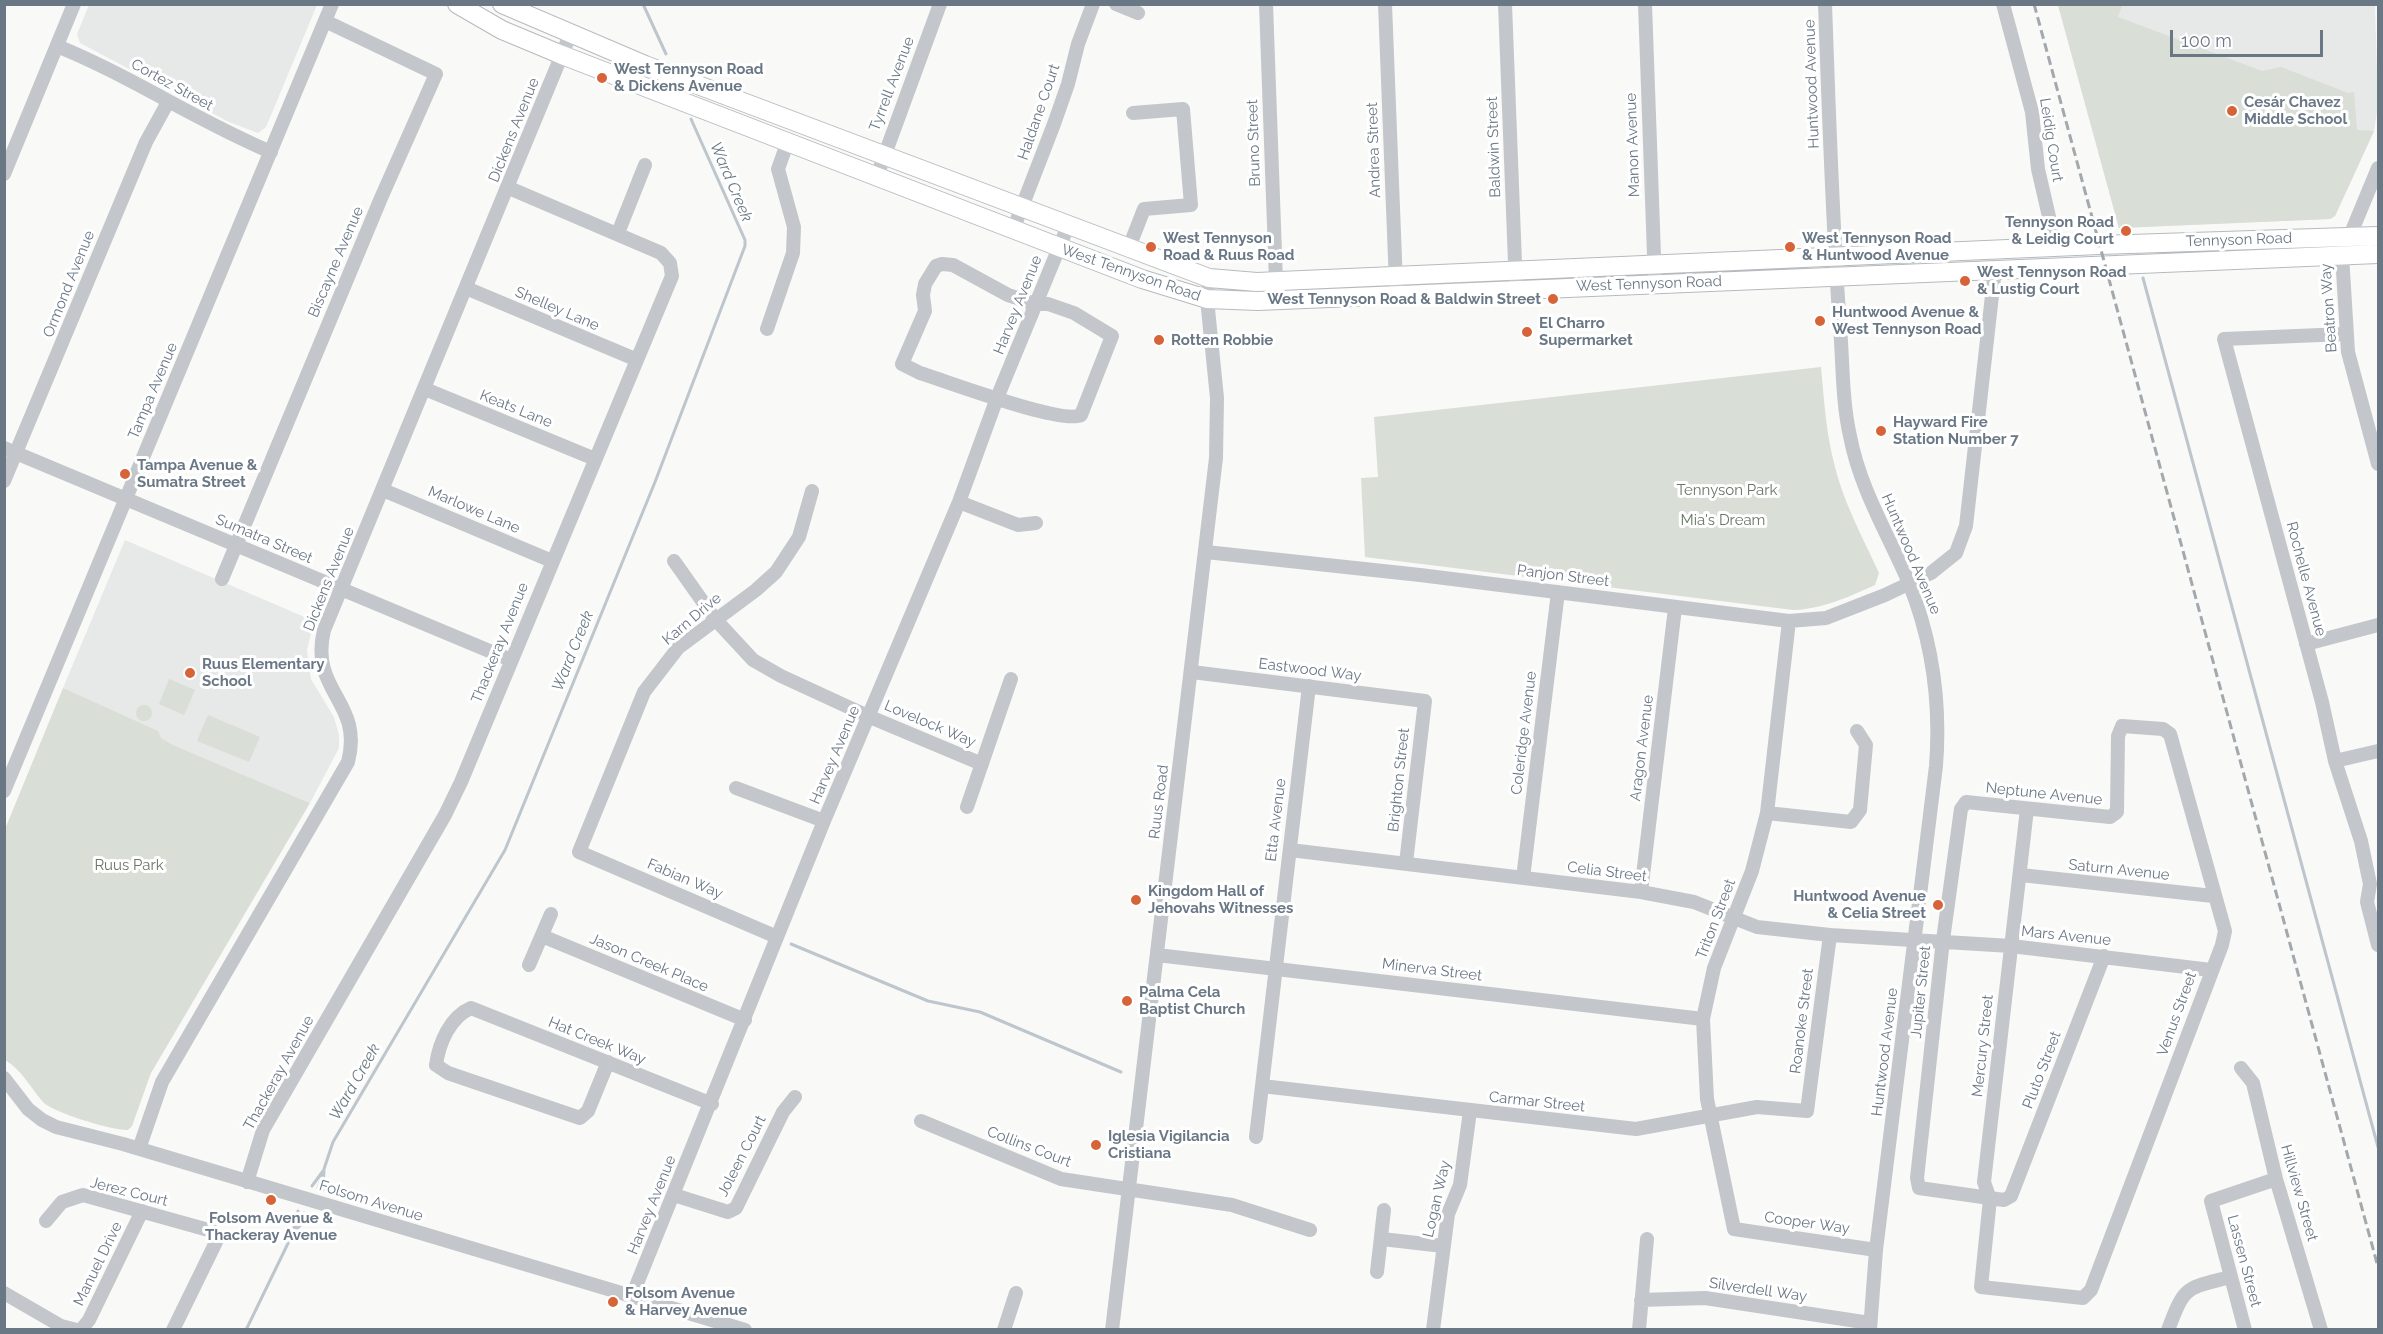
<!DOCTYPE html>
<meta charset="utf-8">
<style>
body{margin:0}
#map{position:relative;width:2383px;height:1334px;overflow:hidden;background:#f9f9f7;font-family:Raleway,sans-serif}
canvas{display:block}
.frame{position:absolute;inset:0;border:6px solid #6a7886;pointer-events:none}
.scale{position:absolute;left:2170px;top:30px;width:153px;height:27px;box-sizing:border-box;border:3px solid #6a7886;border-top:0;padding-left:8px;font-size:18px;line-height:21px;white-space:nowrap;color:#6a7886;-webkit-text-stroke:4px #fff;paint-order:stroke}
</style>
<div id="map">
<canvas width="2383" height="1334"></canvas>
<div class="frame"></div>
<div class="scale">100 m</div>
</div>
<script>
const c = document.querySelector('canvas').getContext('2d');
c.lineJoin = 'round';
function paint(path, color) {
  c.fillStyle = color;
  c.fill(path, 'evenodd');
}
function stroke(path, color, width, dash) {
  c.strokeStyle = color;
  c.lineWidth = width;
  c.lineCap = dash ? 'butt' : 'round';
  c.setLineDash(dash || []);
  c.stroke(path);
}
function label(font, color, halo, rows, align = 'center') {
  c.font = font + ' Raleway,sans-serif';
  c.lineWidth = 6;
  c.setLineDash([]);
  c.textBaseline = 'middle';
  c.strokeStyle = halo;
  c.fillStyle = color;
  for (const [text, x, y, turn = 0] of rows) {
    c.save();
    c.translate(x, y);
    c.rotate((+turn || 0) * Math.PI / 180);
    c.textAlign = isNaN(turn) ? turn : align;
    if (halo) c.strokeText(text, 0, 0);
    c.fillText(text, 0, 0);
    c.restore();
  }
}
const built = new Path2D(`
 M89 5V4L317 5 266 127 258 133 229 122 80 43 77 34Z
 M2058 5H2375L2378 105 2374 131 2335 216 2330 219 2119 228Z
 M125 540 314 621 307 650 309 668 311 679 334 717 339 735V748L310 803 173 745 63 688Z`);
const green = new Path2D(`
 M2058 5H2122L2118 17 2262 71 2281 67 2348 93 2354 92 2357 130 2374 131 2335 216 2330 219 2119 228Z
 M1821 367C1824 399 1826 432 1834 463 1843 502 1863 538 1879 573L1875 585C1848 597 1823 609 1793 610L1365 557 1361 478 1378 477 1374 417Z
 M169 679 195 690 184 715 159 704Z
 M63 688 158 731 161 738 173 745 310 803 151 1073 132 1126 128 1130C113 1131 52 1112 43 1102 30 1087 22 1070 5 1060V829Z
 M136 713a8 8 0 1 1 16 0a8 8 0 1 1-16 0Z
 M208 715 260 737 249 762 197 741Z`);
const stream = new Path2D(`
 M643 4 666 54
 M2143 278 2378 1147
 M791 944 928 1001 980 1012 1121 1072
 M312 1186 323 1171
 M318 1188 323 1174
 M323 1190 324 1169 333 1142 505 850 655 482 745 246V240L691 119
 M294 1227 298 1211
 M295 1229 304 1213
 M246 1330 293 1233 310 1215`);
const minor = new Path2D(`
 M1116 4 1138 13
 M1266 4 1276 281
 M1385 4 1396 284
 M1505 4 1516 289
 M1645 4 1655 283
 M1825 4C1829 112 1832 220 1840 327 1843 363 1842 401 1850 436 1860 489 1888 534 1909 583 1933 643 1941 702 1936 766L1876 1250 1870 1330
 M2003 4 2032 112 2038 169 2056 247
 M57 46C131 76 197 121 271 152
 M2378 168 2342 255 2348 352 2378 464
 M4 174 74 4
 M877 176 940 4
 M1013 230 1054 124 1068 84 1078 44 1093 4
 M618 233 645 165
 M1128 250 1144 209 1191 205 1183 109 1133 113
 M942 264 953 265 1008 295 1035 304H1048L1074 313 1112 336 1081 415C1062 425 946 381 920 373L902 364 925 311 923 295 925 284 936 266Z
 M466 288 635 359
 M767 329 793 253 794 227 778 169 788 141
 M2345 334 2224 339 2322 702 2335 761 2361 841 2370 884 2367 902 2378 945
 M425 389 595 459
 M4 448 511 660
 M4 481 146 142 168 102
 M383 490 552 561
 M959 502 1018 525 1036 523
 M1206 552 1420 575 1789 621 1826 618 1885 595 1931 573 1956 553 1966 526 1995 269
 M674 561 715 619 753 660 781 676 870 717 982 764
 M222 579 381 198 436 74 325 21
 M1789 621 1767 813 1752 871 1714 968 1703 1019 1707 1099 1734 1229 1876 1250
 M2306 644 2378 625
 M1192 672 1425 701 1406 863
 M2335 761 2378 751
 M736 788 824 821
 M4 791 332 4
 M967 807 1011 679
 M2027 809 1984 1182 1990 1199 1981 1287 2083 1298 2091 1290 2222 945 2225 931 2170 734 2163 729 2122 726 2118 736 2117 812 2110 817 1966 802 1961 809 1943 940 1917 1178 1919 1188 2004 1200 2011 1196 2104 956
 M1767 813 1851 822 1860 810 1866 745 1857 731
 M1290 850 1641 892 1694 902 1757 927 1830 935 2011 946 2211 970
 M2021 875 2213 896
 M1523 878 1558 592
 M1641 892 1675 608
 M542 936 745 1020
 M777 937 579 852 644 692 678 648 756 590 776 572 799 537 812 491
 M1157 955 1703 1019
 M529 965 551 914
 M608 1062 588 1111 580 1118 448 1073 436 1065C439 1043 450 1017 471 1008L712 1104
 M2241 1068 2253 1083 2276 1179 2321 1330
 M4 1078 28 1109 42 1120 56 1127 123 1144 745 1330
 M1262 1086 1636 1129 1757 1107 1807 1111 1830 935
 M921 1121 1061 1179 1232 1205 1310 1230
 M1256 1137 1309 686
 M139 1149 162 1082 348 762C364 701 309 692 324 630L570 35
 M247 1182 263 1130 445 815 461 782 672 276 670 263 661 253 509 188
 M674 1195 728 1212 736 1208 783 1112 795 1097
 M46 1221 62 1202 83 1195 212 1231 216 1242 173 1330
 M1382 1239 1443 1246
 M1377 1272 1384 1210
 M4 1293 61 1326 77 1330
 M632 1296 824 821 959 502 997 398 1068 226
 M1641 1300 1705 1298 1870 1323
 M81 1330 89 1320 142 1211
 M1004 1330 1016 1293
 M1112 1330 1216 458 1217 398 1207 299 1209 278
 M1433 1330 1448 1214 1460 1185 1470 1111
 M1639 1330 1647 1239
 M2168 1330C2185 1285 2185 1289 2230 1277
 M2245 1330 2211 1201 2276 1179`);
const major = new Path2D(`
 M457 4 502 30 562 55 1142 279 1207 299 1258 301 2378 254
 M502 4 645 65 1209 278 1257 282 2099 245 2378 236`);
const rail = new Path2D(`
 M2034 4 2378 1267`);
const markers = [
 [602,78,6,"#d76438"],
 [2232,111,6,"#d76438"],
 [2126,231,6,"#d76438"],
 [1151,247,6,"#d76438"],
 [1790,247,6,"#d76438"],
 [1965,281,6,"#d76438"],
 [1553,299,6,"#d76438"],
 [1820,321,6,"#d76438"],
 [1527,332,6,"#d76438"],
 [1159,340,6,"#d76438"],
 [1881,431,6,"#d76438"],
 [125,474,6,"#d76438"],
 [190,673,6,"#d76438"],
 [1136,900,6,"#d76438"],
 [1938,905,6,"#d76438"],
 [1127,1001,6,"#d76438"],
 [1096,1145,6,"#d76438"],
 [271,1200,6,"#d76438"],
 [613,1302,6,"#d76438"]
];
const poiNames = [
 ["West Tennyson Road",614,69],
 ["& Dickens Avenue",614,86],
 ["Cesár Chavez",2244,102],
 ["Middle School",2244,119],
 ["Tennyson Road",2114,222,"right"],
 ["& Leidig Court",2114,239,"right"],
 ["West Tennyson",1163,238],
 ["Road & Ruus Road",1163,255],
 ["West Tennyson Road",1802,238],
 ["& Huntwood Avenue",1802,255],
 ["West Tennyson Road",1977,272],
 ["& Lustig Court",1977,289],
 ["West Tennyson Road & Baldwin Street",1541,299,"right"],
 ["Huntwood Avenue &",1832,312],
 ["West Tennyson Road",1832,329],
 ["El Charro",1539,323],
 ["Supermarket",1539,340],
 ["Rotten Robbie",1171,340],
 ["Hayward Fire",1893,422],
 ["Station Number 7",1893,439],
 ["Tampa Avenue &",137,465],
 ["Sumatra Street",137,482],
 ["Ruus Elementary",202,664],
 ["School",202,681],
 ["Kingdom Hall of",1148,891],
 ["Jehovahs Witnesses",1148,908],
 ["Huntwood Avenue",1926,896,"right"],
 ["& Celia Street",1926,913,"right"],
 ["Palma Cela",1139,992],
 ["Baptist Church",1139,1009],
 ["Iglesia Vigilancia",1108,1136],
 ["Cristiana",1108,1153],
 ["Folsom Avenue &",271,1218,"center"],
 ["Thackeray Avenue",271,1235,"center"],
 ["Folsom Avenue",625,1293],
 ["& Harvey Avenue",625,1310]
];
const streetNames = [
 ["Tyrrell Avenue",892,84,-69],
 ["Huntwood Avenue",1812,84,-92],
 ["Cortez Street",172,85,29],
 ["Haldane Court",1039,112,-71],
 ["Dickens Avenue",514,130,-68],
 ["Leidig Court",2051,140,81],
 ["Bruno Street",1254,143,-92],
 ["Manon Avenue",1633,145,-92],
 ["Baldwin Street",1494,147,-92],
 ["Andrea Street",1374,150,-92],
 ["Tennyson Road",2239,240,-2],
 ["Biscayne Avenue",336,262,-67],
 ["West Tennyson Road",1131,273,19],
 ["Ormond Avenue",69,284,-68],
 ["West Tennyson Road",1649,284,-2],
 ["Harvey Avenue",1018,305,-68],
 ["Beatron Way",2329,308,-94],
 ["Shelley Lane",557,309,23],
 ["Tampa Avenue",153,391,-67],
 ["Keats Lane",516,409,22],
 ["Marlowe Lane",474,510,23],
 ["Sumatra Street",264,539,23],
 ["Huntwood Avenue",1911,554,67],
 ["Panjon Street",1563,576,7],
 ["Dickens Avenue",329,579,-68],
 ["Rochelle Avenue",2306,579,75],
 ["Karn Drive",692,619,-40],
 ["Thackeray Avenue",500,643,-68],
 ["Eastwood Way",1310,670,7],
 ["Lovelock Way",930,724,23],
 ["Coleridge Avenue",1524,733,-83],
 ["Aragon Avenue",1642,748,-83],
 ["Harvey Avenue",835,755,-67],
 ["Brighton Street",1399,780,-84],
 ["Neptune Avenue",2044,794,6],
 ["Ruus Road",1159,802,-83],
 ["Etta Avenue",1276,820,-83],
 ["Saturn Avenue",2119,870,6],
 ["Celia Street",1607,872,7],
 ["Fabian Way",685,879,23],
 ["Triton Street",1716,919,-69],
 ["Mars Avenue",2066,936,6],
 ["Jason Creek Place",649,963,23],
 ["Minerva Street",1432,970,7],
 ["Jupiter Street",1921,992,-84],
 ["Venus Street",2177,1014,-70],
 ["Roanoke Street",1802,1021,-83],
 ["Hat Creek Way",597,1041,22],
 ["Mercury Street",1983,1046,-84],
 ["Huntwood Avenue",1885,1052,-83],
 ["Pluto Street",2042,1070,-69],
 ["Thackeray Avenue",279,1073,-61],
 ["Carmar Street",1537,1102,6],
 ["Collins Court",1029,1147,21],
 ["Joleen Court",742,1156,-63],
 ["Jerez Court",129,1192,14],
 ["Hillview Street",2299,1193,74],
 ["Logan Way",1437,1199,-77],
 ["Folsom Avenue",371,1201,17],
 ["Harvey Avenue",652,1205,-68],
 ["Cooper Way",1807,1223,8],
 ["Lassen Street",2244,1261,75],
 ["Manuel Drive",98,1264,-64],
 ["Silverdell Way",1758,1290,8]
];
const parkNames = [
 ["Tennyson Park",1727,490],
 ["Mia's Dream",1723,520],
 ["Ruus Park",129,865]
];
const waterNames = [
 ["Ward Creek",731,182,67],
 ["Ward Creek",573,651,-68],
 ["Ward Creek",355,1082,-60]
];
paint(built, '#e7e8e8');
paint(green, '#d9ded6');
stroke(stream, '#bdc6cc', 3);
stroke(major, '#b6babe', 20);
stroke(minor, '#c3c6ca', 14);
stroke(major, '#fff', 18);
stroke(rail, '#a2a8ae', 3, [9, 4.5]);
for (const [x, y, r, color] of markers) {
  const dot = new Path2D();
  dot.arc(x, y, r, 0, 2 * Math.PI);
  c.fillStyle = color;
  c.fill(dot);
  stroke(dot, '#fff', 2);
}
label('bold 15px', '#6a7886', '#fff', poiNames, 'left');
label('15px', '#6a7886', '#fff', streetNames);
label('15px', '#677865', '#fff', parkNames);
label('italic 16px', '#667881', '#fff', waterNames);
</script>
